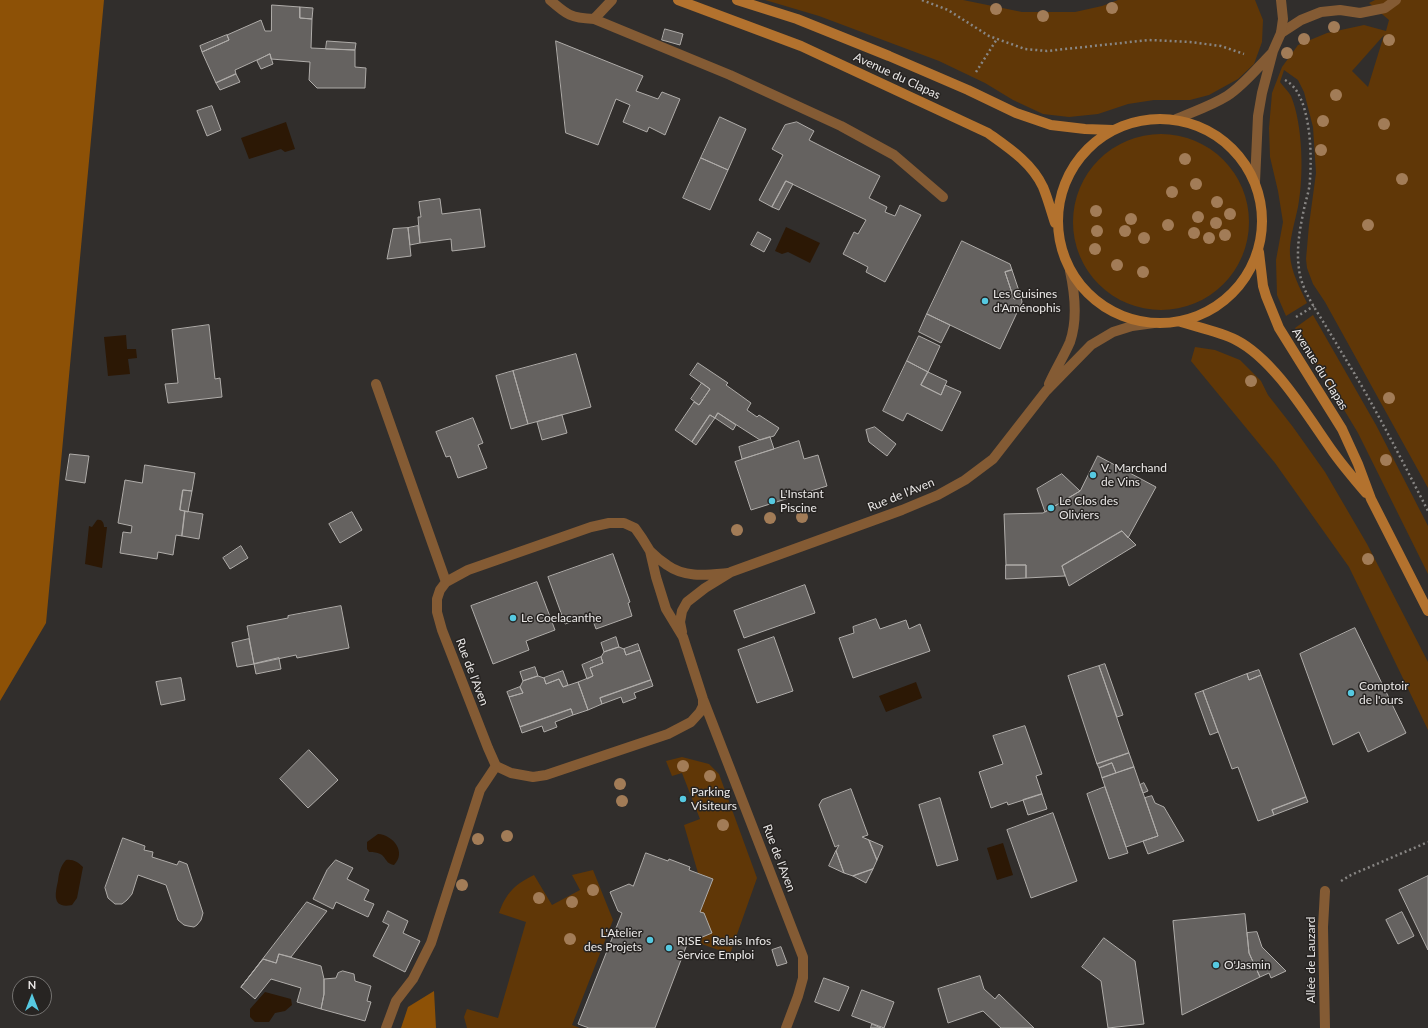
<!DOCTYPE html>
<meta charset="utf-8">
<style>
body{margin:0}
#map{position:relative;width:1428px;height:1028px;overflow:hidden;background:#312e2c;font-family:Lato,sans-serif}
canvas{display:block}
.north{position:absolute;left:12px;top:976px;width:40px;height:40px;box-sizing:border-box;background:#272422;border:1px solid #757371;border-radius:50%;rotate:0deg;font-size:11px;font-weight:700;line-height:16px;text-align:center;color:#ebe9e8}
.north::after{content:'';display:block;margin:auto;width:14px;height:18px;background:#56c9e1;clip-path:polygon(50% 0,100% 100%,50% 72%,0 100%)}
</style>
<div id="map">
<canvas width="1428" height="1028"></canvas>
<div class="north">N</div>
</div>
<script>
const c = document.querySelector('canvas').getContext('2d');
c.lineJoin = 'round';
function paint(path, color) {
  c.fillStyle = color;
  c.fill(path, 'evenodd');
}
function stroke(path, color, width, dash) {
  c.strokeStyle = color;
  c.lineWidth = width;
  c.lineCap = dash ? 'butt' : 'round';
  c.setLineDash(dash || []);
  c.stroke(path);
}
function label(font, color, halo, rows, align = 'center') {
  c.font = font + ' Lato,sans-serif';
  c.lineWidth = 3;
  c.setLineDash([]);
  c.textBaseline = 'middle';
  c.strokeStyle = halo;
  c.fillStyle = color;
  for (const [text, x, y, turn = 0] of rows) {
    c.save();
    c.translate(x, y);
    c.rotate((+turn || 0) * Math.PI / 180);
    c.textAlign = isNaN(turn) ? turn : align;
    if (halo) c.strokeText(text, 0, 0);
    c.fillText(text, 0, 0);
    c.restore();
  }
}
const green = new Path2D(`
 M765 0H963L1022 12H1075L1102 6 1118 0H1255L1263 20 1262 42 1254 64 1238 79 1209 95 1190 100H1154L1128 104 1098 114 1069 117 1043 114 1013 100 985 83 939 61 819 16Z
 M1375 0H1428V488L1325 302 1313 284 1307 268 1306 259 1309 225 1316 173 1313 127 1304 92 1298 80 1284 70 1280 82C1283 86 1288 91 1291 96 1303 125 1304 176 1298 207 1295 221 1289 241 1290 255 1291 272 1300 288 1307 303L1286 316 1277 295 1276 260 1283 222 1278 191 1270 157 1269 128 1272 93 1282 67 1298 45 1327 33 1364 25 1386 31 1389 20 1369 3ZM1384 35 1368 87 1352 71Z
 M1073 222a88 88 0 1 1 176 0a88 88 0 1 1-176 0Z
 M1313 315 1376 425 1428 526V574L1358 433 1295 328Z
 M1195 347 1215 350 1240 360 1261 381 1268 395 1293 427 1325 472 1367 544 1428 662V730L1349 567 1275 463 1191 361Z
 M682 757 709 764 719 774 757 878 730 954 693 941 700 912 713 879 698 873 684 825 700 819 682 773 672 776 666 761Z
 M593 870 613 920 572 1025 580 1028H467L464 1017 467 1009 498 1018 526 922 499 913C506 893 515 884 534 875L552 905 580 890 572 875Z`);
const forest = new Path2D(`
 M0 0H104L46 623 0 701Z
 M434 991 436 1028H401L408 1007Z`);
const water = new Path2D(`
 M286 122 295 149 285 152 281 149 249 159 241 138Z
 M786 227 820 243 810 263 788 252 782 254 775 251Z
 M126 335 127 349H136L137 358 128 359 130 374 108 376 104 337Z
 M97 520C102 519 104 523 104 527H107L102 568 85 564 89 526 92 527Z
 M916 682 922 698 886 712 879 696Z
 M378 834C393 835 407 852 394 865 382 863 389 852 369 852L367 849V842Z
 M1003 843 1013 875 997 880 987 848Z
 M66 860C73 859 78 862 83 867L77 898 72 905C52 909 55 894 58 881 59 873 60 867 66 860Z
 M265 992 291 999 292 1005 285 1011 275 1013 269 1022H255L250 1017V1009Z`);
const building = new Path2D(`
 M272 5 300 7V18L312 19 311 48 355 50V67L366 68 365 88H317L309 80 310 62 271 59 270 54 235 70 236 74 216 83 202 52 229 40 227 35 261 20 265 31H271Z
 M300 7 313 8 312 19 300 18Z
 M665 29 683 34 680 45 662 40Z
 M227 35 229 40 202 52 200 46Z
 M327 41 356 43 355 50 326 49Z
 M556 41 643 76 636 91 658 99 662 92 680 99 665 135 649 127 647 132 623 122 630 105 616 99 598 145 566 133Z
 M270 54 273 64 261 69 257 61Z
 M236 74 240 82 220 90 216 83Z
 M212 106 221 130 207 136 197 111Z
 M720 117 746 129 728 170 701 158Z
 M797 122 814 131 809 140 880 176 869 198 887 207 885 212 895 216 900 205 921 215 885 282 866 272 868 267 843 254 854 232 858 234 866 220 786 181 772 207 759 200 783 155 772 149 785 125Z
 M701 158 728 170 710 210 683 198Z
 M786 181 793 184 779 210 772 207Z
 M440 199 442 214 480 209 485 247 452 251 451 239 420 243 418 217H421L419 202Z
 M418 226 420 243 410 245 408 228Z
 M408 228 411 256 387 259 393 229Z
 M758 232 771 239 764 252 751 245Z
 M962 241 1010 264 1012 270 1005 272 1014 299 1021 297 1022 302 1000 349 927 314Z
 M1012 270 1021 297 1014 299 1005 272Z
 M927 314 950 325 941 343 919 332Z
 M209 325 215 379 220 378 222 397 168 403 165 384 178 383 172 330Z
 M919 336 940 346 928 372 907 361Z
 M576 354 591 407 528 424 513 371Z
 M907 361 928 372 921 385 941 395 945 385 961 392 942 431 907 413 903 421 883 411Z
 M698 363 728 383 726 385 751 403 747 410 757 417 759 415 779 428 774 436 760 440 718 413 715 418 710 415 692 442 675 430 694 402 699 405 710 389 690 375Z
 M513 371 528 424 511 429 496 376Z
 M928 372 947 381 941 395 921 385Z
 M702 383 710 389 699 405 691 399Z
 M718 413 736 425 733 430 715 418Z
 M562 415 567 433 542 440 537 422Z
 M710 415 715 418 696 445 692 442Z
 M473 418 483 443 478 445 487 468 458 478 450 456 446 457 436 432Z
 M875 427 896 444 887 456 869 442 866 430Z
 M770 437 774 449 742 459 739 447Z
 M799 441 804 459 818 455 827 486 751 510 735 462Z
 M70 454 89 456 85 483 66 480Z
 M1098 456 1156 487 1128 538 1122 531 1062 566 1065 576 1026 578V565H1006L1004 514 1043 513 1080 491Z
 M145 465 195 473 192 491 183 490 180 510 185 511 182 536 176 535 173 555 158 552 157 559 120 553 123 532 131 533 132 526 118 523 125 480 142 483Z
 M1062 474 1080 491 1045 512 1037 489Z
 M183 490 192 491 188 512 180 510Z
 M185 511 203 514 199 539 182 536Z
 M352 512 362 530 340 543 329 524Z
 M1122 531 1136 545 1069 586 1062 566Z
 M241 546 248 558 230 569 223 558Z
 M613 554 630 602 628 603 632 616 596 629 591 615 565 624 548 577Z
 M1006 565H1026V578L1006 579Z
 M537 582 555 630 526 641 529 650 493 664 471 606Z
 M805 585 815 613 744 638 734 611Z
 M341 606 349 648 297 658 296 655 254 664 247 626 288 618V616Z
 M876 619 880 629 906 620 909 629 920 624 930 651 853 678 839 638 854 633 853 627Z
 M1355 628 1406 733 1368 752 1359 732 1333 745 1300 654Z
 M616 637 619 647 604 652 601 643Z
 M774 637 793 691 757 703 738 650Z
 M249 639 254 664 237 667 232 643Z
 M638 644 640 650 626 655 624 649Z
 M619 647 624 649 626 655 640 650 651 680 600 698 602 704 588 710 578 682 593 676 590 668 603 663 601 657 604 652Z
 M601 657 603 663 590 668 593 676 587 679 582 665Z
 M279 658 281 669 256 674 254 664Z
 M1105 664 1123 715 1117 717 1099 666Z
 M1099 666 1129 753 1097 764 1068 676Z
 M535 667 538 676 523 681 520 672Z
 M1259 670 1261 675 1249 680 1247 674Z
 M563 671 568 685 563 687 559 679 546 684 544 678Z
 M1247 674 1249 680 1261 675 1306 797 1272 810 1274 815 1258 821 1238 767 1232 769 1203 691Z
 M538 676 544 678 546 684 559 679 563 687 578 682 588 710 573 715 571 709 520 727 509 697 523 693 520 687 523 681Z
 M181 678 185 700 161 705 156 682Z
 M651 680 653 686 634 693 636 698 623 703 621 697 602 704 600 698Z
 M520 687 523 693 509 697 507 692Z
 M1203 691 1218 732 1210 735 1195 694Z
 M571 709 573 715 555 722 557 727 544 732 542 726 522 733 520 727Z
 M1025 726 1042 774 1036 776 1042 794 1008 805 1007 802 991 808 979 772 1003 764 993 736Z
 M309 750 338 780 308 808 280 779Z
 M1129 753 1134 767 1116 773 1112 763 1099 768 1097 764Z
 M1112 763 1116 773 1102 778 1099 768Z
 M1134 767 1158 836 1126 847 1102 778Z
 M1144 783 1148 791 1143 793 1140 785Z
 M1105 787 1128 853 1109 859 1087 794Z
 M851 789 868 835 862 837 869 840 877 860 873 869 853 876 844 873 836 851 839 845 835 847 819 805 822 800Z
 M1042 794 1047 809 1028 815 1023 800Z
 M1152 796 1155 803 1164 807 1184 841 1148 854 1143 841 1158 836 1145 798Z
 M1306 797 1308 802 1274 815 1272 810Z
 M940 798 958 860 937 866 919 805Z
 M1053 813 1077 881 1031 898 1007 830Z
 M123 838 145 846 144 850 153 852 152 857 177 865 179 861 187 864 203 913 201 920 197 925 194 927 188 926 184 925 178 920 166 885 138 875 132 894 127 900 122 904H115L108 898 105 888Z
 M869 840 883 846 877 860Z
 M836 851 844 873 829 866Z
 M646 853 668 861 669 859 690 867 689 870 713 879 700 912 704 913 712 933 693 941 689 939 655 1028H589L578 1024 622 913 618 911 610 892 629 884 633 886Z
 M336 860 353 868 347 879 369 890 364 900 374 904 368 917 336 902 333 909 313 899 327 870Z
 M873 869 866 883 853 876Z
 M1428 876V950L1399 890Z
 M307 902 327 911 291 957 279 954 276 963 263 959 241 987Z
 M388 911 408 921 403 933 420 941 405 972 373 956 389 925 383 922Z
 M1402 912 1414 936 1398 944 1386 920Z
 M1245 914 1249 953 1260 977 1182 1015 1173 921Z
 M1257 932 1262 947 1286 971 1271 978 1269 973 1260 977 1249 953 1247 933Z
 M1104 938 1135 961 1144 1024 1108 1028 1101 981 1082 967Z
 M781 947 787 963 777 966 772 950Z
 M279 954 321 966 324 979V994L321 1009 297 1002 301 988 271 979 255 999 241 987 263 959 276 963Z
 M343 971 354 974 355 981 371 986 367 1001 371 1002 365 1021 321 1009 324 994V979L336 978 338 973Z
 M980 976 984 989 995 999 999 994 1034 1028H1001L983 1011 948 1023 938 989Z
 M824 978 849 987 839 1011 815 1002Z
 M862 990 894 1002 884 1028 852 1016Z
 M872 1024 881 1028H871Z`);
const path = new Path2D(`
 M922 0 948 10 989 36 1025 49 1047 51 1149 40 1190 42 1221 46 1244 54
 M976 72 997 39
 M1285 80C1311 93 1312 154 1310 179 1310 189 1306 199 1304 209 1300 228 1296 249 1299 269 1301 288 1314 307 1324 323 1336 343 1348 363 1360 383 1384 425 1406 468 1428 511
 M1296 317 1314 306
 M1341 881 1351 875 1428 842`);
const lane = new Path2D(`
 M550 0C567 15 571 18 594 19L612 0
 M594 19 730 75 841 126 894 155 943 197
 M1281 33 1301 20 1321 12 1340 10 1360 13 1385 8 1396 0
 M386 1028 396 1001 413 979 431 943 480 790 496 766`);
const street = new Path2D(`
 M1174 120C1192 112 1211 106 1227 96 1244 85 1258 67 1272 53
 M1255 182 1258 116 1262 93 1273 51 1281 33 1283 19 1281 0
 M376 384 446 582
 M1049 384C1055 370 1064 356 1070 342 1078 319 1075 294 1070 271
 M650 551C655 556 661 561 667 565 685 578 706 575 728 573
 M682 632 680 622 682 611 687 602 705 588 731 572 902 510 938 495 965 480 993 459 1046 391 1091 345 1113 332 1132 326 1154 323
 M703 699V706L700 712 691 722 668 734 546 775 533 777 511 773 496 766 488 748 442 630 437 612V599L440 590 446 582 468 570 591 527 609 523H624L635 528 642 538 650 551 656 577 666 609 683 637 703 699 803 957V978L798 996 786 1028
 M1325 891 1323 927 1325 1028`);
const secondary = new Path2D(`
 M678 0 801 46 988 133C1009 148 1032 163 1043 187 1048 199 1051 211 1055 223
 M737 0 797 19 889 56 968 90 1016 113 1051 125 1085 129 1113 130
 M1058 221a102 102 0 1 1 204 0a102 102 0 1 1-204 0Z
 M1259 252 1263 286 1266 296 1279 328 1342 429 1358 464 1371 499 1428 611
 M1181 322C1197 327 1221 332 1236 340 1275 360 1308 417 1333 452 1343 466 1355 480 1366 493`);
const trees = [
 [1112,8],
 [996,9],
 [1043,16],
 [1334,27],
 [1304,39],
 [1389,40],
 [1287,53],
 [1336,95],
 [1323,121],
 [1384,124],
 [1321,150],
 [1185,159],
 [1402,179],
 [1196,184],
 [1172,192],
 [1217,202],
 [1096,211],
 [1230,214],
 [1198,217],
 [1131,219],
 [1216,223],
 [1168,225],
 [1368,225],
 [1097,231],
 [1125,231],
 [1194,233],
 [1225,235],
 [1144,238],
 [1209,238],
 [1095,249],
 [1117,265],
 [1143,272],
 [1251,381],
 [1389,398],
 [1386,460],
 [802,517],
 [770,518],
 [737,530],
 [1368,559],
 [683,766],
 [710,776],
 [620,784],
 [622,801],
 [723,825],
 [507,836],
 [478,839],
 [462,885],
 [593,890],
 [539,898],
 [572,902],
 [570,939]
];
const markers = [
 [985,301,4,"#56c9e1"],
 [1093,475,4,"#56c9e1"],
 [772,501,4,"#56c9e1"],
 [1051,508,4,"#56c9e1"],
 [513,618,4,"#56c9e1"],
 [1351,693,4,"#56c9e1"],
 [683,799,4,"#56c9e1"],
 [650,940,4,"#56c9e1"],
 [669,948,4,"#56c9e1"],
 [1216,965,4,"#56c9e1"]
];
const streetNames = [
 ["Avenue du Clapas",897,76,25],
 ["Avenue du Clapas",1320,369,58],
 ["Rue de l'Aven",901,495,-22],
 ["Rue de l'Aven",472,672,69],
 ["Rue de l'Aven",779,858,69],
 ["Allée de Lauzard",1311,960,-90]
];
const poiNames = [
 ["Les Cuisines",993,294],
 ["d'Aménophis",993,308],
 ["V. Marchand",1101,468],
 ["de Vins",1101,482],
 ["L'Instant",780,494],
 ["Piscine",780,508],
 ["Le Clos des",1059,501],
 ["Oliviers",1059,515],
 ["Le Coelacanthe",521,618],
 ["Comptoir",1359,686],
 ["de l'ours",1359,700],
 ["Parking",691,792],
 ["Visiteurs",691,806],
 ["L'Atelier",642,933,"right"],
 ["des Projets",642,947,"right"],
 ["RISE - Relais Infos",677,941],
 ["Service Emploi",677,955],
 ["O'Jasmin",1224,965]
];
paint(green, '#603707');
paint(forest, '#8d5106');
paint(water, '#2c1805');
paint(building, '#656260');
stroke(building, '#afaca9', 1);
stroke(path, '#888684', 2.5, [2, 3]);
stroke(lane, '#845b34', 10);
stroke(street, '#845b34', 10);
stroke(secondary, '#b3722e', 10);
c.fillStyle = '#a27c57';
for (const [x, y] of trees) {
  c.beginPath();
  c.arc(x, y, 6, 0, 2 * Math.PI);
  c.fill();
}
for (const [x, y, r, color] of markers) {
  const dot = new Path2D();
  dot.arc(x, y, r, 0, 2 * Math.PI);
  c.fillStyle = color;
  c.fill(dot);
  stroke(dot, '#272422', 1.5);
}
label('12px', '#ebe9e8', '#272422', streetNames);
label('12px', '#ebe9e8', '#272422', poiNames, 'left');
</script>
